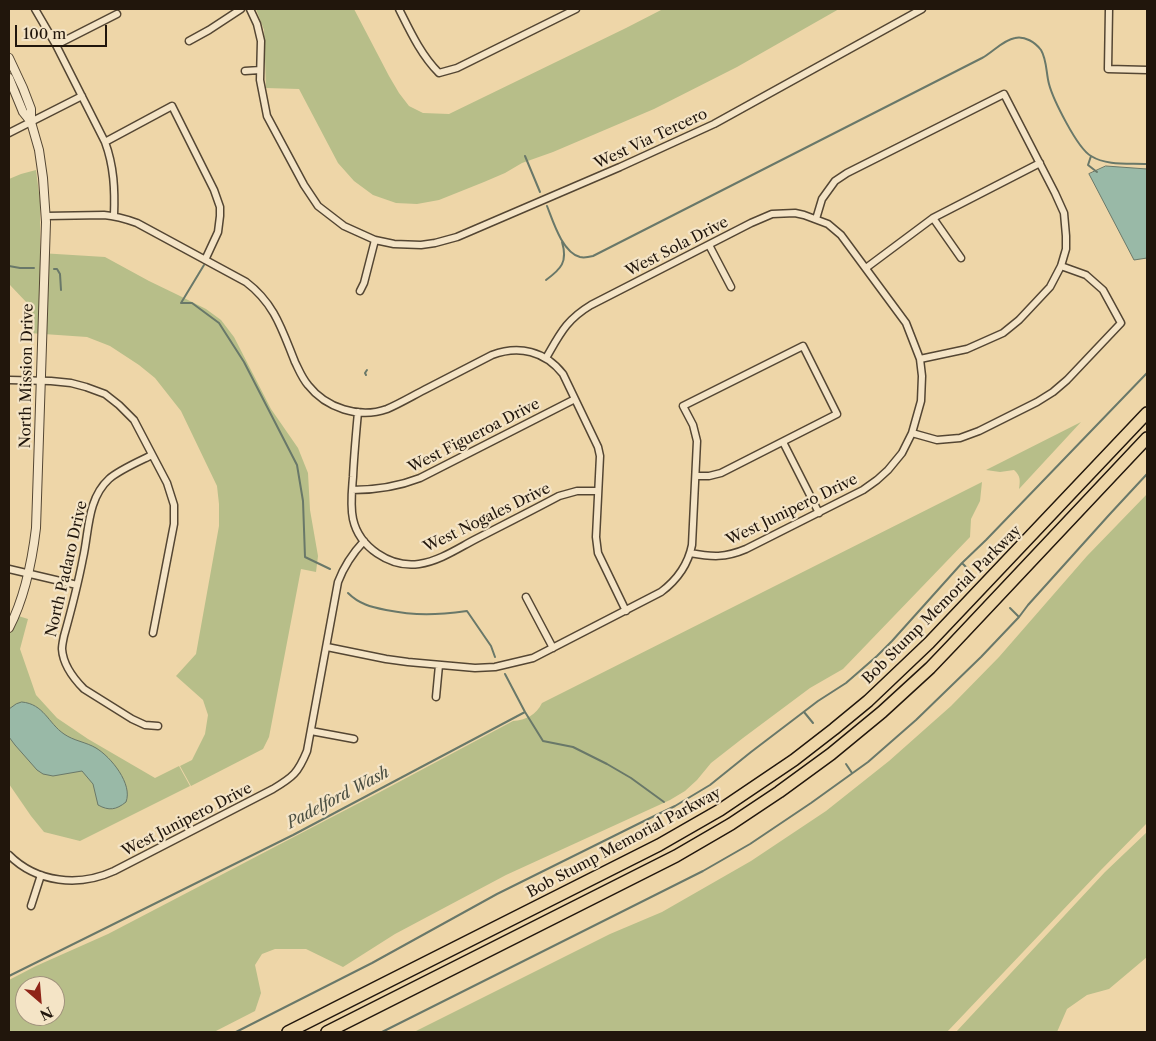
<!DOCTYPE html>
<style>
body{margin:0}
#map{position:relative;width:1156px;height:1041px;overflow:hidden;background:#eed6a8;font-family:"Libre Caslon Text",serif}
canvas{display:block}
.frame{position:absolute;inset:0;border:10px solid #21160c;pointer-events:none}
.north{position:absolute;left:15px;top:976px;width:50px;height:50px;box-sizing:border-box;background:#f4e4c6;border:1px solid #a0927c;border-radius:50%;rotate:153deg;font-size:14px;font-weight:700;line-height:20px;text-align:center;color:#21160c}
.north::after{content:'';display:block;margin:auto;width:18px;height:22px;background:#8f2418;clip-path:polygon(50% 0,100% 100%,50% 72%,0 100%)}
.scale{position:absolute;left:15px;top:25px;width:92px;height:22px;box-sizing:border-box;border:2px solid #21160c;border-top:0;padding-left:6px;font-size:15px;line-height:18px;white-space:nowrap;color:#21160c;-webkit-text-stroke:4px #f4e4c6;paint-order:stroke}
</style>
<div id="map">
<canvas width="1156" height="1041"></canvas>
<div class="frame"></div>
<div class="north">N</div>
<div class="scale">100 m</div>
</div>
<script>
const c = document.querySelector('canvas').getContext('2d');
c.lineJoin = 'round';
function paint(path, color) {
  c.fillStyle = color;
  c.fill(path, 'evenodd');
}
function stroke(path, color, width, dash) {
  c.strokeStyle = color;
  c.lineWidth = width;
  c.lineCap = dash ? 'butt' : 'round';
  c.setLineDash(dash || []);
  c.stroke(path);
}
function label(font, color, halo, rows, align = 'center') {
  c.font = font + ' "Libre Caslon Text",serif';
  c.lineWidth = 4.5;
  c.setLineDash([]);
  c.textBaseline = 'middle';
  c.strokeStyle = halo;
  c.fillStyle = color;
  for (const [text, x, y, turn = 0] of rows) {
    c.save();
    c.translate(x, y);
    c.rotate((+turn || 0) * Math.PI / 180);
    c.textAlign = isNaN(turn) ? turn : align;
    if (halo) c.strokeText(text, 0, 0);
    c.fillText(text, 0, 0);
    c.restore();
  }
}
const green = new Path2D(`
 M256 9H354L389 76 399 93 409 106 423 113 449 114 626 28 663 9H839L737 67 654 109 553 152 522 163 505 173 484 182 439 200 417 204 396 203 373 195 354 181 338 163 299 89 266 88 264 30Z
 M36 170 40 201V253L105 257 149 281 178 295 206 309 221 320 234 337 271 409 298 448 308 473 310 510 318 556 316 572 301 569 269 737 263 749 191 786 180 766 192 760 205 734 208 715 203 700 176 676 196 654 219 526V504L217 486 181 411 155 378 139 365 110 346 87 337 29 333 28 304 10 285 9 283V179L21 174Z
 M1081 422 1019 489C1020 481 1021 476 1014 470L1000 472 986 470Z
 M982 482 980 501 971 519 970 537 843 669 810 688 743 738 711 763 697 780 685 791 670 800 506 875 395 934 343 967 306 949H275L262 954 255 965 261 993 255 1011 214 1032H9V980L36 966 108 934 380 792 513 721C526 720 536 715 542 703ZM25 986H55V1016H25Z
 M1147 494V823L1100 871 947 1032H414L610 934 662 912 751 861 826 811 889 761 951 706 999 657 1087 556Z
 M9 613 28 619 20 649 36 695 57 718 88 739 155 778 179 766 190 786 80 841 44 832 31 816 9 784Z
 M1147 832V957L1109 989 1087 995 1067 1009 1057 1032H956L1105 872Z`);
const water = new Path2D(`
 M1106 166 1147 169V258L1134 260 1089 174Z
 M22 702C44 704 48 723 64 734 74 741 86 742 96 748 111 757 133 784 126 802 116 810 109 811 98 805L93 784 82 771 53 776 43 774 37 770 15 745 9 737V709L16 704Z`);
const stream = new Path2D(`
 M525 156 540 192
 M1091 156 1088 165 1097 172
 M547 206C553 221 562 252 580 257 584 258 589 257 593 256L982 58C993 52 1003 40 1015 38 1025 36 1035 42 1041 50 1047 60 1046 73 1049 84 1053 99 1077 148 1091 156 1107 166 1129 163 1147 164
 M9 266 20 268H34
 M54 269H57L60 274 61 290
 M546 280C561 269 568 262 562 242
 M181 303H192L219 323 244 362 297 465 303 501 305 557 330 569
 M181 303 204 265
 M366 375 365 373 367 370
 M962 563 972 573
 M348 593C359 604 371 607 386 610 416 616 437 615 467 611L491 646 495 657
 M1010 608 1019 617
 M505 674 525 712 543 741 573 747 607 764 631 778 664 802
 M804 712 813 723
 M846 764 852 773
 M9 976 293 835 525 712
 M236 1032 372 963 497 894 644 821 675 806 710 785 751 752 818 701 846 683 877 656 892 641 962 563 986 540 1147 373
 M382 1032 703 871 750 844 811 803 868 762 916 720 981 657 1019 617 1028 605 1109 515 1147 474`);
const minor = new Path2D(`
 M35 9 56 45 105 142C114 166 115 190 114 216
 M250 9 257 24 261 41 260 80 267 116 304 185 318 206 344 226 375 240 394 244 421 245 435 243 457 237 620 167 714 124 922 9
 M399 9C410 31 421 55 439 73L457 68 576 9
 M1109 9 1108 69 1147 70
 M189 41 209 30 241 9
 M56 45 117 14
 M245 71 260 70
 M9 133 82 96
 M105 142 172 106 214 190 220 207V216L218 232 205 260
 M46 216 104 215C116 216 126 219 137 223L246 282C275 304 282 330 295 362 299 370 302 378 308 385 326 408 359 419 387 409 401 403 414 395 428 388 449 377 471 366 492 355 519 345 545 351 563 374L598 447 600 456 596 537 598 553 626 611
 M933 218 961 258
 M816 219 822 199 835 181 847 173 1004 94 1055 193 1064 213 1066 236V249L1061 266 1050 287 1019 320 1003 333 967 349 920 359
 M709 245 731 287
 M866 268 933 218 1040 163
 M360 291 364 283 375 240
 M546 358C560 334 566 320 591 305L751 223 772 214 795 213 804 215 828 224 841 235 906 323 920 359 922 376 921 401 912 433 902 453 888 470 877 480 863 490 746 549C725 558 712 557 690 553
 M9 380 51 381 71 383 86 387 105 394 119 405 134 420 167 483 174 505V524L153 633
 M358 412C356 434 354 455 353 477 352 490 350 505 353 519 359 547 390 568 419 564 439 561 457 549 474 540 503 525 531 511 559 496L577 491H598
 M912 433 937 440 960 438 979 431 1037 402 1053 392 1067 380 1121 323 1103 290 1086 275 1061 266
 M783 442 819 513
 M152 455C140 461 119 470 109 479 87 499 89 532 83 558 78 584 71 611 64 636 63 641 62 645 62 649 63 664 74 679 84 689L132 719 145 725 158 726
 M352 490C376 490 397 487 420 478L575 399
 M9 569 77 585
 M526 597 553 648
 M327 647 386 659 408 662 475 668 495 667 533 658 661 592C677 580 688 565 692 545L697 441 693 425 683 406 803 346 837 414 721 473 709 476H696
 M436 697 439 665
 M311 731 354 739
 M9 855C37 883 79 887 114 871L273 789C293 777 298 773 307 751L338 582C344 566 352 554 364 541
 M31 906 41 875`);
const tertiary = new Path2D(`
 M9 58 23 88 31 109V122L39 150 43 178 46 222 36 528C32 562 25 597 9 628
 M9 78 23 112 31 122`);
const motorway = new Path2D(`
 M288 1032 659 845 720 810 794 760 834 729 868 701 929 643 1147 413
 M327 1032 676 856 731 824 779 792 831 754 882 712 930 668 952 645 1147 438`);
const streetNames = [
 ["West Via Tercero",651,139,-25],
 ["West Sola Drive",677,247,-27],
 ["North Mission Drive",27,376,-89],
 ["West Figueroa Drive",474,436,-27],
 ["West Junipero Drive",792,510,-26],
 ["West Nogales Drive",487,518,-26],
 ["North Padaro Drive",67,569,-77],
 ["Bob Stump Memorial Parkway",942,605,-45],
 ["West Junipero Drive",187,820,-27],
 ["Bob Stump Memorial Parkway",624,843,-28]
];
const waterNames = [
 ["Padelford Wash",338,798,-28]
];
paint(green, '#b7be89');
paint(water, '#99b9a7');
stroke(water, '#697869', 1);
stroke(stream, '#697869', 2);
stroke(minor, '#544633', 9);
stroke(tertiary, '#544633', 10);
stroke(motorway, '#21160c', 14);
stroke(minor, '#f4e4c6', 6);
stroke(tertiary, '#f4e4c6', 8);
stroke(motorway, '#eed6a8', 11);
label('15px', '#21160c', '#f4e4c6', streetNames);
label('italic 16px', '#4b4f42', '#f4e4c6', waterNames);
</script>
